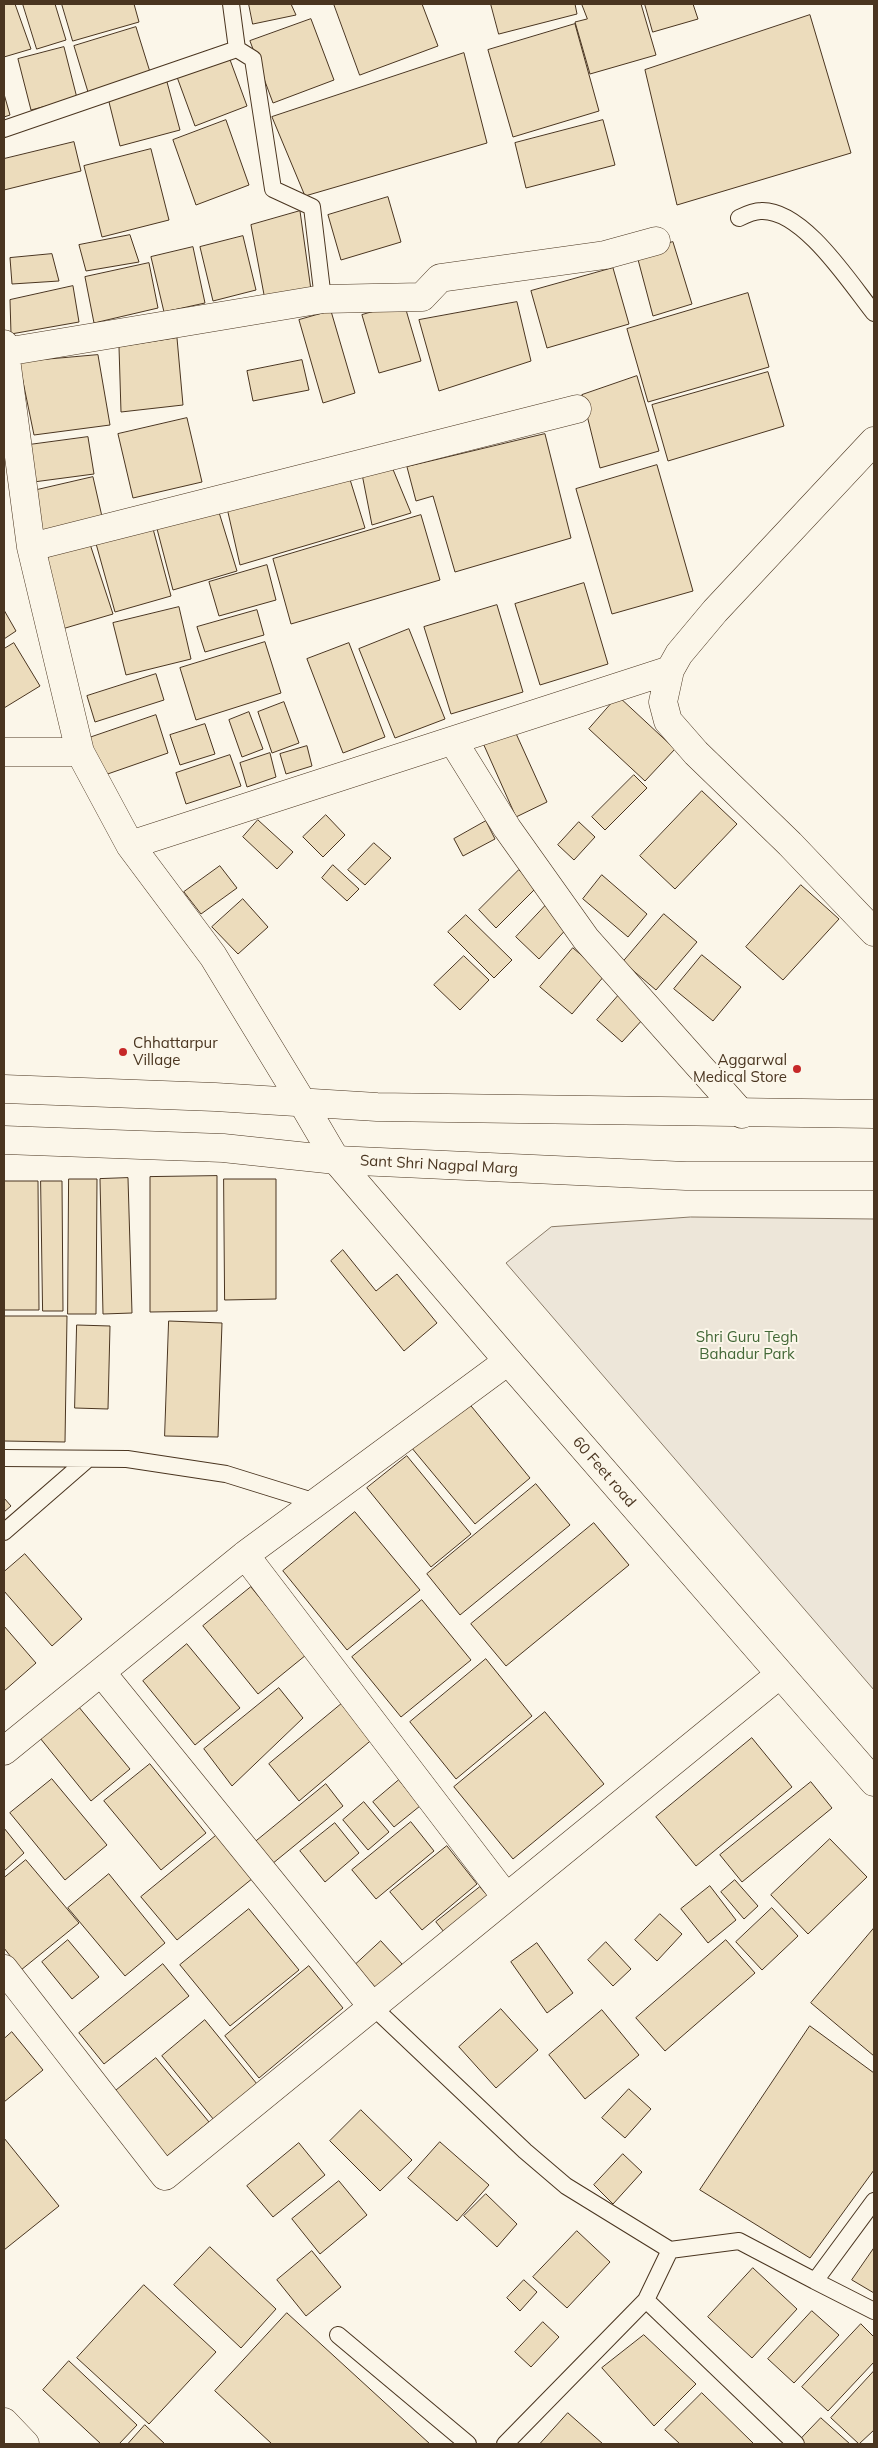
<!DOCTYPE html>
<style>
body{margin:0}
#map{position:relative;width:878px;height:2448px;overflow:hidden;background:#fbf6e9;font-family:Mulish,sans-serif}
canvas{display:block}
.frame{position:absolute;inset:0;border:5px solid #4a3520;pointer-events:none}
</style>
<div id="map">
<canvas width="878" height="2448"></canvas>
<div class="frame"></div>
</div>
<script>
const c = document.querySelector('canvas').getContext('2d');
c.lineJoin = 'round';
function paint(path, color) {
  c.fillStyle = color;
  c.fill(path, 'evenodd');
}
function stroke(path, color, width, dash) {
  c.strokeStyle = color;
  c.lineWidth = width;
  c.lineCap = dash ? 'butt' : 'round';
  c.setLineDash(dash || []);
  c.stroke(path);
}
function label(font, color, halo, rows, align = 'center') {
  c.font = font + ' Mulish,sans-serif';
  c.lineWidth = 4;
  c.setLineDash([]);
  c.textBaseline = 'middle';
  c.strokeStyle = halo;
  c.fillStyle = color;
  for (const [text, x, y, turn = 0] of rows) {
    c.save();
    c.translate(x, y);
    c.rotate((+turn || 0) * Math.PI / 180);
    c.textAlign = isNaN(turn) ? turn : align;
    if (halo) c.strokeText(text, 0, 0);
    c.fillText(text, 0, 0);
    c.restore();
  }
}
const green = new Path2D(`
 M691 1217 874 1219V1690L506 1263 551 1227Z`);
const building = new Path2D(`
 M4 4H15L31 49 4 57Z
 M23 4H55L66 40 37 49Z
 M62 4H134L139 22 73 41Z
 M249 4H291L296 15 253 24Z
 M334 4H422L438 46 360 75Z
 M491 4H575L577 14 499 34Z
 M582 4H641L656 55 590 74 575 22 587 19Z
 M645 4H693L698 19 653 32Z
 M810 15 851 153 677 205 645 70Z
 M311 19 334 80 273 103 250 41Z
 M575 24 599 111 513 137 488 50Z
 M136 27 150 72 88 92 74 46Z
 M64 47 77 98 31 110 18 59Z
 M464 53 487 143 305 196 272 117Z
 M229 57 247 106 195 126 177 77Z
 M167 82 180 130 120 146 108 98Z
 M4 94 10 115 4 117Z
 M226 120 249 185 196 205 173 140Z
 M603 120 615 165 526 188 515 143Z
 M74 142 81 171 4 190V159Z
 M151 149 169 220 102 237 84 166Z
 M388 197 401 242 341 260 328 215Z
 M300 211 311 290 265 300 251 225Z
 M130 235 139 262 86 271 79 245Z
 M243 236 256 290 213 301 200 247Z
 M673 242 692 304 653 316 636 252Z
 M193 247 205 303 164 312 151 257Z
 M52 254 59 281 12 284 10 258Z
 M149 263 158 308 94 323 85 277Z
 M613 268 629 324 547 348 531 291Z
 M73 286 79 322 11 334 10 300Z
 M748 293 769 367 648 402 627 329Z
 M517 302 531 361 439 391 419 320Z
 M404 303 421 361 379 373 362 315Z
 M331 311 355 393 323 403 299 320Z
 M177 338 183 405 121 412 119 347Z
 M98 355 110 425 34 435 19 362Z
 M302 360 309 390 253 401 247 371Z
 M768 372 784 426 668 461 652 405Z
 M637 376 659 451 600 468 582 395Z
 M187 418 202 482 133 498 118 434Z
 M545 434 571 538 455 572 433 496 416 501 407 467Z
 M88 437 94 474 26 483 21 446Z
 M657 465 693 591 612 614 576 489Z
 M392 467 411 513 372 525 362 474Z
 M348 473 365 528 240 565 227 508Z
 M93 477 103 521 35 537 24 493Z
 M218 509 237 571 173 590 156 525Z
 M421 515 440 580 291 624 273 559Z
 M152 525 171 596 115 612 95 540Z
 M89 541 113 614 62 629 42 560Z
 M267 565 276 600 219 616 209 582Z
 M584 583 608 664 540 685 515 604Z
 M497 605 523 692 451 714 424 627Z
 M179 607 191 659 126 675 113 623Z
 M4 610 16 631 4 639Z
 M257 610 264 635 205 652 197 627Z
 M409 629 445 719 395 738 359 649Z
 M265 642 281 693 196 720 180 668Z
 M14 643 40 686 4 708V649Z
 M349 643 385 737 343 753 307 659Z
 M156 674 164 700 95 722 87 696Z
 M618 696 675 749 645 781 589 729Z
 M284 702 299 743 272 753 258 712Z
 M249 712 263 749 242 757 229 720Z
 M156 715 168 753 99 777 86 739Z
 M205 724 215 754 180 765 170 735Z
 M514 729 547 802 516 817 483 743Z
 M307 746 312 766 286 774 280 754Z
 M270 753 276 777 247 787 240 763Z
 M230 755 241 786 186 804 176 773Z
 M634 775 647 788 605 830 592 817Z
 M702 791 737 824 675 889 640 856Z
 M326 815 345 835 323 857 303 837Z
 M258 820 293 852 277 869 243 837Z
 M486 821 495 839 463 856 454 839Z
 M579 822 595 837 574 860 558 845Z
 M374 843 391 858 365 885 348 870Z
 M333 865 359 889 347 901 322 878Z
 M220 866 237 888 201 914 184 892Z
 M519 870 537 887 496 928 479 910Z
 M602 875 647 914 628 937 583 899Z
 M801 885 839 919 783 980 746 947Z
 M243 899 268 927 238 954 212 927Z
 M547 904 570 925 539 959 516 937Z
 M664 914 697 942 656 990 623 962Z
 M466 915 512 960 494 978 448 932Z
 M573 948 605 975 572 1014 540 987Z
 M702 955 741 987 713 1021 674 989Z
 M464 956 489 980 460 1010 434 985Z
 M618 996 644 1018 622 1042 597 1020Z
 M217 1176V1311L150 1312V1177Z
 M128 1178 132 1313 103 1314 100 1179Z
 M69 1179H97L96 1314H68Z
 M224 1179H276V1299L225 1300Z
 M4 1181H38L39 1310H4Z
 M41 1181H62L63 1311H43Z
 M343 1250 376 1291 397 1274 437 1323 404 1351 331 1261Z
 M4 1316H67L65 1442 4 1441Z
 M169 1321 222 1323 218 1437 165 1436Z
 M77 1325 110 1326 108 1409 75 1408Z
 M467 1401 530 1478 475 1524 411 1447Z
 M407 1456 471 1534 431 1567 367 1488Z
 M536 1484 570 1525 460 1615 427 1574Z
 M4 1498 11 1506 4 1512Z
 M355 1512 420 1590 347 1650 283 1571Z
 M594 1523 629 1565 506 1666 471 1624Z
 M25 1554 82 1619 52 1646 4 1591V1572Z
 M251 1587 306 1655 258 1694 203 1626Z
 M422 1600 471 1660 401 1717 352 1657Z
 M4 1626 36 1663 4 1691Z
 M187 1644 240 1708 195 1745 143 1681Z
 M486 1659 532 1716 456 1779 410 1722Z
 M279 1688 303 1718 232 1786 204 1749Z
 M345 1701 375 1737 299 1801 269 1764Z
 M78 1706 130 1769 91 1801 40 1738Z
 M545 1712 604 1784 513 1859 454 1787Z
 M752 1738 792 1787 696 1866 656 1817Z
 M150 1764 206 1833 161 1870 104 1801Z
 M52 1779 107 1845 65 1880 10 1813Z
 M399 1780 420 1806 394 1827 373 1802Z
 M811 1782 832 1808 742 1882 720 1855Z
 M326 1784 343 1806 272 1864 254 1843Z
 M364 1802 389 1832 368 1850 343 1820Z
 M411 1822 434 1851 376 1899 352 1870Z
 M335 1823 359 1853 325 1882 300 1851Z
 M4 1828 24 1853 4 1871Z
 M218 1834 253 1878 177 1940 141 1897Z
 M830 1839 867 1877 808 1934 771 1895Z
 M447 1846 477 1884 422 1930 390 1892Z
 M26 1860 79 1923 21 1970 4 1948V1878Z
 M109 1874 165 1943 125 1976 68 1908Z
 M735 1880 758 1906 744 1919 721 1892Z
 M710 1886 736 1920 708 1943 681 1909Z
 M480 1887 492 1901 448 1937 436 1922Z
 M772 1908 798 1936 762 1970 736 1942Z
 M249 1909 299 1970 230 2026 180 1965Z
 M660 1914 682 1934 657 1961 635 1940Z
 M874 1928V2056L811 2003Z
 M68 1940 99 1977 72 1999 42 1962Z
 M726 1940 755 1973 665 2051 636 2018Z
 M381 1941 402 1964 376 1988 355 1965Z
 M606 1942 631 1969 613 1986 588 1960Z
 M537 1943 573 1993 547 2013 511 1962Z
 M163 1964 189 1996 104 2064 79 2033Z
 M309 1966 343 2008 259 2078 225 2036Z
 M501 2009 538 2050 496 2088 459 2047Z
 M602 2010 639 2055 585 2099 549 2055Z
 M205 2020 257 2084 214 2120 162 2056Z
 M810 2026 874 2073V2170L810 2258 700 2190Z
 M12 2032 43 2070 4 2102V2039Z
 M156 2058 209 2122 166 2157 113 2093Z
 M629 2089 651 2109 625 2138 602 2118Z
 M361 2110 412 2160 380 2191 330 2141Z
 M4 2138 59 2206 4 2250Z
 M440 2142 489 2185 457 2221 408 2178Z
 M299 2143 325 2175 273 2217 247 2186Z
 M623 2154 642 2172 613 2204 594 2185Z
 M339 2181 367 2215 320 2254 292 2219Z
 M486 2194 517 2224 497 2247 464 2216Z
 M577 2231 610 2262 567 2308 533 2277Z
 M210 2247 276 2309 241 2348 174 2285Z
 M874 2248V2293L852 2280Z
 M312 2251 341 2287 306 2316 277 2280Z
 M753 2268 797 2309 752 2358 708 2317Z
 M524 2280 537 2292 520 2311 507 2298Z
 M144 2285 216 2352 149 2424 77 2358Z
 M812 2311 839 2335 794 2383 768 2359Z
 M287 2313 430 2444H272L215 2391Z
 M543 2322 559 2337 531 2367 515 2352Z
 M861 2324 874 2337V2362L828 2411 802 2387Z
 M644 2335 696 2384 654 2426 602 2368Z
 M69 2361 137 2425 119 2444H101L43 2390Z
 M874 2371V2430L859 2444 831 2418Z
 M702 2393 754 2444H680L665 2430Z
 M568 2413 603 2444H540Z
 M821 2418 850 2444H802L799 2441Z
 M145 2425 165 2444H128Z`);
const service = new Path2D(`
 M231 4 237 49 253 59 273 189 312 207 323 299
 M4 129 237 49
 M739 218C745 215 754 211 761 211 803 209 850 283 874 313
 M4 1458 127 1459 226 1474 316 1502
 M4 1532 88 1459
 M372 2006 525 2151 566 2186 670 2250
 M815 2281 874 2311
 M646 2300 796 2444
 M338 2335 468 2444
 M505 2444 646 2300 670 2250 739 2241 815 2281 874 2201`);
const minor = new Path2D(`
 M4 344 31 547 80 752 130 845 213 956 302 1102
 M5 352 323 299 422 297 440 278 605 255 656 241
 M874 441 715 611 679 654 670 670 663 702 668 721 696 753 790 844 874 932
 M31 547 577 409
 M453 741 507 828 586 939 742 1114
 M4 752H80
 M130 845 670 670
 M245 1555 506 1897
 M101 1672 372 2006
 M4 1751 245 1555 508 1361
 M4 1969 165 2176 779 1675`);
const tertiary = new Path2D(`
 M302 1102 336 1160 508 1361 874 1782
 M4 2422 25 2444`);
const secondary = new Path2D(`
 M4 1089 215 1097 377 1107 874 1114
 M4 1140 223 1148 336 1160 686 1176H874`);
const markers = [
 [123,1052,5,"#c62828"],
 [797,1069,5,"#c62828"]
];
const poiNames = [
 ["Chhattarpur",133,1043],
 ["Village",133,1060],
 ["Aggarwal",787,1060,"right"],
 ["Medical Store",787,1077,"right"]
];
const streetNames = [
 ["Sant Shri Nagpal Marg",439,1165,3],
 ["60 Feet road",604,1472,49]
];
const parkNames = [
 ["Shri Guru Tegh",747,1337],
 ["Bahadur Park",747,1354]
];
paint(green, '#ede6d9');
stroke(green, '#887966', 1);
paint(building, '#ecdcbc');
stroke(building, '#4a3520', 1);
stroke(service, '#4a3520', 18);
stroke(minor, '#4a3520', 29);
stroke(tertiary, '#4a3520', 29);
stroke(secondary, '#4a3520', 29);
stroke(service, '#fbf6e9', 16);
stroke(minor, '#fbf6e9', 28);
stroke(tertiary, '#fbf6e9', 28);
stroke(secondary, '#fbf6e9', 28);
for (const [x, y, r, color] of markers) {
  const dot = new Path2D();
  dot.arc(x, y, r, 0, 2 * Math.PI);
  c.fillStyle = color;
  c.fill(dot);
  stroke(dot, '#fbf6e9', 2);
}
label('15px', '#4a3520', '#fbf6e9', poiNames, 'left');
label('15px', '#4a3520', '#fbf6e9', streetNames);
label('15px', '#436837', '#fbf6e9', parkNames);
</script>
